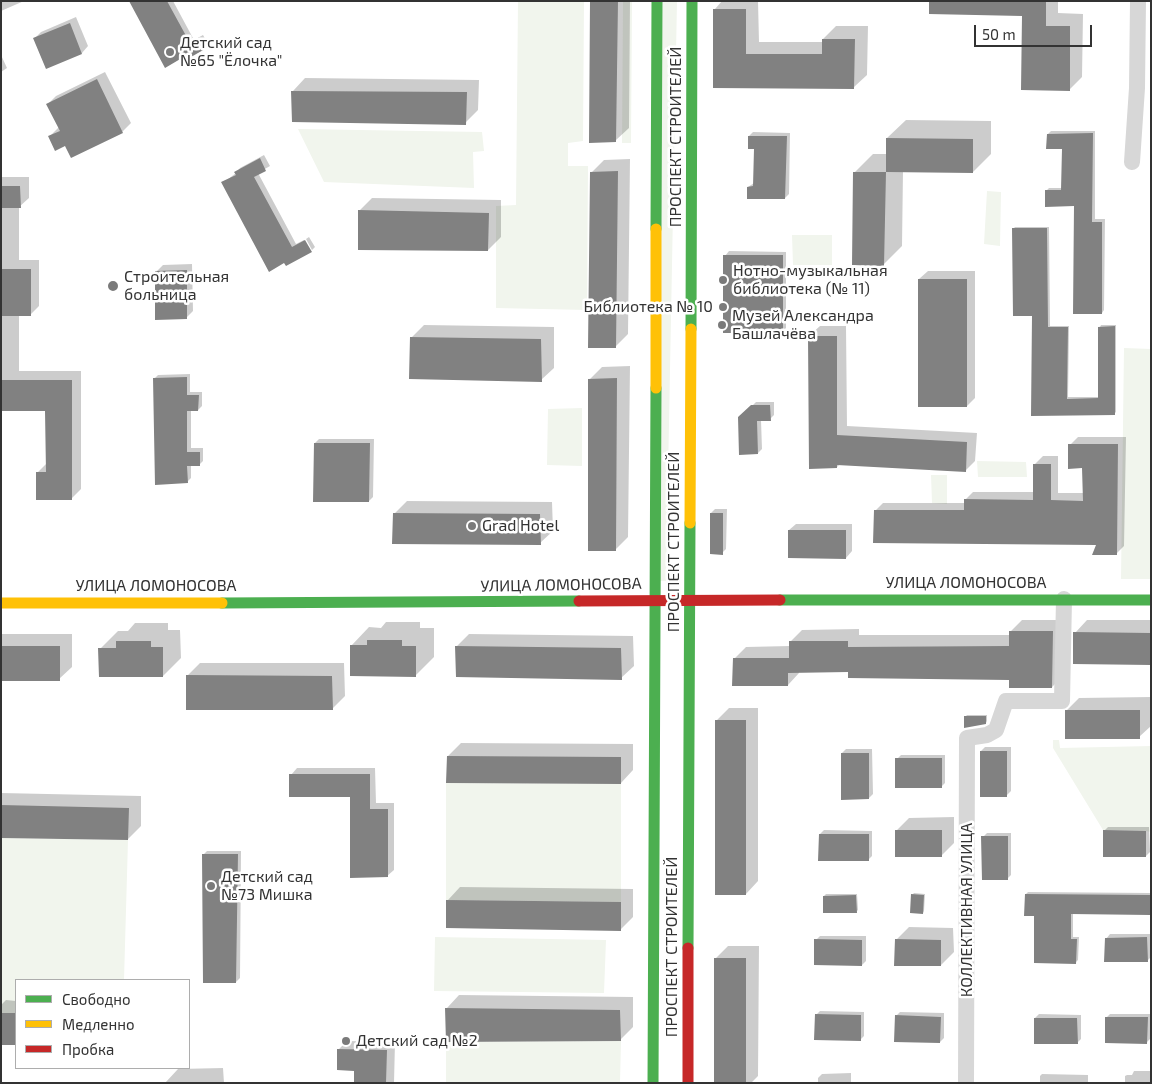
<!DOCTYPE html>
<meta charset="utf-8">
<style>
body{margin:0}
#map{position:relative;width:1152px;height:1084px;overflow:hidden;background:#fff;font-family:"Exo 2",sans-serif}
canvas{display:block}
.frame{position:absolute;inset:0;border:2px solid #333;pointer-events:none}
.legend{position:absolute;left:15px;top:979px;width:175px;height:90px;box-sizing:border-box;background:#fff;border:1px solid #adadad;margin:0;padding:6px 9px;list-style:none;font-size:15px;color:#333}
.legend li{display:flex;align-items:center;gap:10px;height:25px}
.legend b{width:25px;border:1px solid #adadad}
.scale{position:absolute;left:974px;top:25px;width:118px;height:22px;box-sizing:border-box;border:2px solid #333;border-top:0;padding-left:6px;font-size:15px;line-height:18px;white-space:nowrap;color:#333;-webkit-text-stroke:4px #fff;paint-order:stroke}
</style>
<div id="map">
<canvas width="1152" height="1084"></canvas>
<div class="frame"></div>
<ul class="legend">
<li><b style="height:6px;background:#4caf50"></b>Свободно</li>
<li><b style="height:6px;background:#ffc107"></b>Медленно</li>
<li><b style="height:6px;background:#c62828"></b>Пробка</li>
</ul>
<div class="scale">50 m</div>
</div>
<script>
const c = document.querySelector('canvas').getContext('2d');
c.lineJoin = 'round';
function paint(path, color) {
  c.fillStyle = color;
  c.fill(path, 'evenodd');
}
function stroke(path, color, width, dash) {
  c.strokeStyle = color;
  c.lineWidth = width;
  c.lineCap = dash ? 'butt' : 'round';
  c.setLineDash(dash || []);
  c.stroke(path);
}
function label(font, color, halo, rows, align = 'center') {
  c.font = font + ' "Exo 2",sans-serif';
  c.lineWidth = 5;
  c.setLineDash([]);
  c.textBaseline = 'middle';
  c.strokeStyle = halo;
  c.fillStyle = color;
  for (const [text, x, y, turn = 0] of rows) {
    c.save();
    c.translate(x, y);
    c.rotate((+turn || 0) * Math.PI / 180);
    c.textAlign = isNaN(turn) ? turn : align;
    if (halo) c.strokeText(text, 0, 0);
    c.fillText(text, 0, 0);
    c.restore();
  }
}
const green = new Path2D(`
 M518 1H584L583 141 568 143V166H588L587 310 496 308V206L516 205Z
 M623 1H632L631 143H622Z
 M662 1H677L666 581H658Z
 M298 129 482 132 484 151 473 152 474 188 324 182Z
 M987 191 1001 192 1000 246 984 244Z
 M792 235H832V265H793Z
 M1124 348 1151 349V579H1121Z
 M582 408V466L547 465 548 409Z
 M977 461 1026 462 1027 477H978Z
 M931 475H947V504L932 503Z
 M1053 740H1059L1060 748 1151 746V832L1146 831 1103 830 1053 748Z
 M446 783 621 784V902L446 900Z
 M1 838 128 840 124 980H16V1013H1Z
 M435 937 606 940 604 993 434 991Z
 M621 1041 620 1083H446V1042Z`);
const shadow = new Path2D(`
 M1 1H24L1 11Z
 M130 1H173L194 40 203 35 208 44 184 59Z
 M591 1H630L629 128 616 140Z
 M722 1H758L759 42H823V39L836 26H868L867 75 854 87H714L715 9Z
 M930 1H1058V13L1083 14 1082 77 1069 90 1023 14Z
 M76 17 88 46 82 53 46 68 34 39 41 32Z
 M1 55 7 68 1 72Z
 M105 72 131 123 122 132 66 145 49 137 59 127 48 104 56 96Z
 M305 78 479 80 478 110 465 123 293 91Z
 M906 120 991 121V154L973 172 903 171 902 246 884 264 855 172 873 154H887V138Z
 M1051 131H1095V219H1105L1104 310 1102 313 1076 205 1046 191 1049 188H1062L1063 148 1048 134Z
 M753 132 790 133 789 194 785 198 748 187 754 183 755 148 749 136Z
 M264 155 270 166 258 173 296 244 304 240 310 251 286 264 223 183 236 173 240 168Z
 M630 159 628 334 615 347 591 173 604 160Z
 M1 177H29V198L19 207V260H39V306L30 315H19V371H81V489L72 498 38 472 47 463V410H1Z
 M372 198 501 200V237L488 250 359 211Z
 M1015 227H1049L1050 326H1069L1068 397H1099L1100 327 1101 325H1116V412L1114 414H1032L1033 314 1014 228Z
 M309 237 315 247 312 250 306 239Z
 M729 251 786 252V328L782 332 725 256Z
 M192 264 193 311 186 318 157 271 163 265Z
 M928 271H975V398L967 406 919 279Z
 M424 325 554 327V368L541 380 411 338Z
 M820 326H846L847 426 977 433 975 461 965 471 840 464 837 467 809 336Z
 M630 366 628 537 615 550 590 379 602 367Z
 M190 374V392H202V406L198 410H191V448H203V461L199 465H191V478L187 482 154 379 158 375Z
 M756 402H774V415L770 419 761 420 762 449 758 453 740 418Z
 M1078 437H1126L1124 546 1116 554 1098 543 875 511 883 503H965V500L973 492H1035V464L1043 456H1058V493H1084L1083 467 1070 445Z
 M319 439H374L373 497 369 501 315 443Z
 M407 501 552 502 553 531 540 543 394 514Z
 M715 509H727L726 549 722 553 711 513Z
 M796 524H852V551L846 558 789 530Z
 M1022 620H1065L1064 675 1052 687 1010 679 849 671H799V673L788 685 734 659 746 647 790 646V642L802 630 859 629V635H1010V632Z
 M1087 620H1151V664L1075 633Z
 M386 622H420V628H434V657L416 675 351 646 369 627 381 628Z
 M135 623H168V630H180L181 658 163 676 100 649 118 631H128Z
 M1 634H72V667L59 679H1Z
 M469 634 633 636 634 666 621 678 456 647Z
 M200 663H344L345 696 332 709 187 676Z
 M1151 697V726L1139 737 1066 711 1079 698Z
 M729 708H758V881L746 894 716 721Z
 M967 715H987V721L986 723 965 717Z
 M461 743 633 744V770L621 783 448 756Z
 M985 747H1011V791L1007 795 981 751Z
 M846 749H872L873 794 869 798 842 753Z
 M901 755H945V783L941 787 897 759Z
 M297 768H375L376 803H394V870L387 876 351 796 291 775Z
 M1 793 141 796V826L128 839 1 836Z
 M954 817V843L941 856 896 831 909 818Z
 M1108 827H1149L1150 852 1146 856 1104 831Z
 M824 830 872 831V856L868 860 820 834Z
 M987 833H1011V875L1007 879 983 837Z
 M207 851H241L240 978 236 982 203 855Z
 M460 887 633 889V917L620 930 448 900Z
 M1028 892 1151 893V913L1073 912V937H1079L1078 960 1076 962 1026 894Z
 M914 893 925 894 924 911 923 913 912 895Z
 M826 894H857L858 910 856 912 824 896Z
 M909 927 953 928 954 952 941 965 896 940Z
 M1110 934H1151V957L1147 961 1106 939Z
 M820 936H866V961L862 965 816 940Z
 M728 946H759L758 1076 751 1083H715V959Z
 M459 995 633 997V1027L620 1040 447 1008Z
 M6 1000 16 1001V1044L1 1043V1005Z
 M820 1011 864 1012V1036L860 1040 816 1015Z
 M900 1012 944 1013V1038L940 1042 896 1016Z
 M1039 1014 1081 1015V1039L1077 1043 1035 1018Z
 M1110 1014H1151V1038L1147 1042 1106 1018Z
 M347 1041 395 1042 394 1083H355L356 1069 338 1050Z
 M223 1068 224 1083H165L178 1069Z
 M1134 1071H1151V1083H1125V1076L1127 1075H1132Z
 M851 1073V1083H818V1078L822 1074Z
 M1042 1074 1088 1075V1083H1040V1076Z`);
const building = new Path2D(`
 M129 1H167L190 43 199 39 205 49 184 61 182 58 165 68Z
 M590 1H618L616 142 589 143Z
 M929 1H1046V26H1070V91L1021 90 1022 16 929 14Z
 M713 9H746V54H822V39H855L854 89 713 88Z
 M70 23 82 54 46 69 33 38Z
 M97 79 123 133 71 158 65 146 55 151 48 136 60 131 46 104Z
 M291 91 467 92 466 125 292 122Z
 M1093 133 1092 222H1102V314H1073L1074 206 1045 207V190H1061L1062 149H1046L1047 134Z
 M748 136H787L785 199H747V187L753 186 754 149H748Z
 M886 138 973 139V173L886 172Z
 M260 158 266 171 254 177 292 247 305 240 312 252 286 266 284 263 269 272 221 182 236 175 234 172Z
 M618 171 616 348H588L590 172Z
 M853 172H886L884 266 852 265Z
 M1 186H20L21 208H1Z
 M358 210 489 213 488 251 358 250Z
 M1012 228H1047L1048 327H1068L1067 399 1098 398V327L1115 326V415L1031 416 1032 316H1013Z
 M723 255H783V333H723Z
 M1 269H31V316H1Z
 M187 270V319L155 320V271Z
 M918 279H967V407H918Z
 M808 336H837V435L967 442 966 472 837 465V468L809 469Z
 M410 337 541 339 542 382 409 379Z
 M187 377V395H199L198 411H187V452H200V466H187L188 483 155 485 153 378Z
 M617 378 616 551H588V379Z
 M1 380H72V500H36V472H46L45 411H1Z
 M751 405H770L771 421H757L758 454 739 455 738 417Z
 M314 443H370L369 502H313Z
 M1068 444H1118L1117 555H1092L1096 545 873 543 874 510H964V499L1033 500V464H1051V500L1083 501 1082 468 1068 469Z
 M393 513 540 514 541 545 392 544Z
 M710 513H723V555L710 554Z
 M788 530H846V559L788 558Z
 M1009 631H1053L1052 688H1009V680L848 678V672L788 673V686H732L733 658H789V641H848V647L1009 646Z
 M1073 632 1151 633V665L1073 664Z
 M367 640H402V646H416V677L350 676V645H367Z
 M116 641H151V647H163V677H99L98 648H116Z
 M1 646H60V681H1Z
 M455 646 621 648 622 680 456 677Z
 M186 675 332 676 333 710H186Z
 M1065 710H1140V739H1065Z
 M964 716H986V724L964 728Z
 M715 720H746V895H715Z
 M980 751H1007V797H980Z
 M841 753H869V799L841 800Z
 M447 756 621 757V784L446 783Z
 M895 758H942V788H895Z
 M289 774H370V809H388V877L350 878V797H289Z
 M1 805 129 808 128 840 1 838Z
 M895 830H942V857H895Z
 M1103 830 1146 831V857H1103Z
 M819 834H869V861H818Z
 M981 836H1008V880H982Z
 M202 854H238L236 983H203Z
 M911 894 924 895 923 914 910 913Z
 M1025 894 1150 895V915L1071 914V939H1077L1076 964 1034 963V916H1024Z
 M856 895 857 913H823V896Z
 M446 900 621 902V931L446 928Z
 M1147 937 1148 962H1104L1105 938Z
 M814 939 862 940V966L814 965Z
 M895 939 941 940V966H894Z
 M714 958H746V1083H714Z
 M445 1008 620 1010 621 1041 446 1042Z
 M1 1013H16V1045H1Z
 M815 1014 861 1015V1041L814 1040Z
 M895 1015 941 1017 940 1043 894 1042Z
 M1105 1017H1148L1147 1044 1105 1043Z
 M1034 1018H1077L1078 1044H1034Z
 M337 1049 387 1050 386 1083H354V1071L337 1070Z`);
const street = new Path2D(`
 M1132 162 1137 88 1138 1
 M966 1083 967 738 987 735 996 730 1006 701H1062L1064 599`);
const fast = new Path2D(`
 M656 229 657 1
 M691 329 692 1
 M780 600H1151
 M222 603 579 601
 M688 948 690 523
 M653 1083 656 388`);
const slow = new Path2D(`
 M656 388V229
 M690 523 691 329
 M1 603H222`);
const jam = new Path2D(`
 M579 601 780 600
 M688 1083V948`);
const markers = [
 [170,52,5,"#7a7a7a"],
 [723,280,5,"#7a7a7a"],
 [113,286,6,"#7a7a7a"],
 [723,307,5,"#7a7a7a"],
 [722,325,5,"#7a7a7a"],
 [472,526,5,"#7a7a7a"],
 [211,886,5,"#7a7a7a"],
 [346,1041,5,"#7a7a7a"]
];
const poiNames = [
 ["Детский сад",180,43],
 ["№65 \"Ёлочка\"",180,61],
 ["Нотно-музыкальная",733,271],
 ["библиотека (№ 11)",733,289],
 ["Строительная",124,277],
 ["больница",124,295],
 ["Библиотека № 10",713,307,"right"],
 ["Музей Александра",732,316],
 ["Башлачёва",732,334],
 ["Grad Hotel",482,526],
 ["Детский сад",221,877],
 ["№73 Мишка",221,895],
 ["Детский сад №2",356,1041]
];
const streetNames = [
 ["ПРОСПЕКТ СТРОИТЕЛЕЙ",676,137,-90],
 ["ПРОСПЕКТ СТРОИТЕЛЕЙ",674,542,-90],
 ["УЛИЦА ЛОМОНОСОВА",966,583],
 ["УЛИЦА ЛОМОНОСОВА",561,585,-1],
 ["УЛИЦА ЛОМОНОСОВА",156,586],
 ["КОЛЛЕКТИВНАЯ УЛИЦА",967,910,-90],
 ["ПРОСПЕКТ СТРОИТЕЛЕЙ",672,947,-90]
];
paint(green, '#f1f5ed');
paint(shadow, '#0003');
paint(building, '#818181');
stroke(street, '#d7d7d7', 16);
stroke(fast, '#4caf50', 11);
stroke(slow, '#ffc107', 11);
stroke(jam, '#c62828', 11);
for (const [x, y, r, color] of markers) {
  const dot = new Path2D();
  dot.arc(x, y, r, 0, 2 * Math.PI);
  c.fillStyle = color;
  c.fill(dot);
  stroke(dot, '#fff', 2);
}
label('16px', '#333', '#fff', poiNames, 'left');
label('16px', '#333', '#fff', streetNames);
</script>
